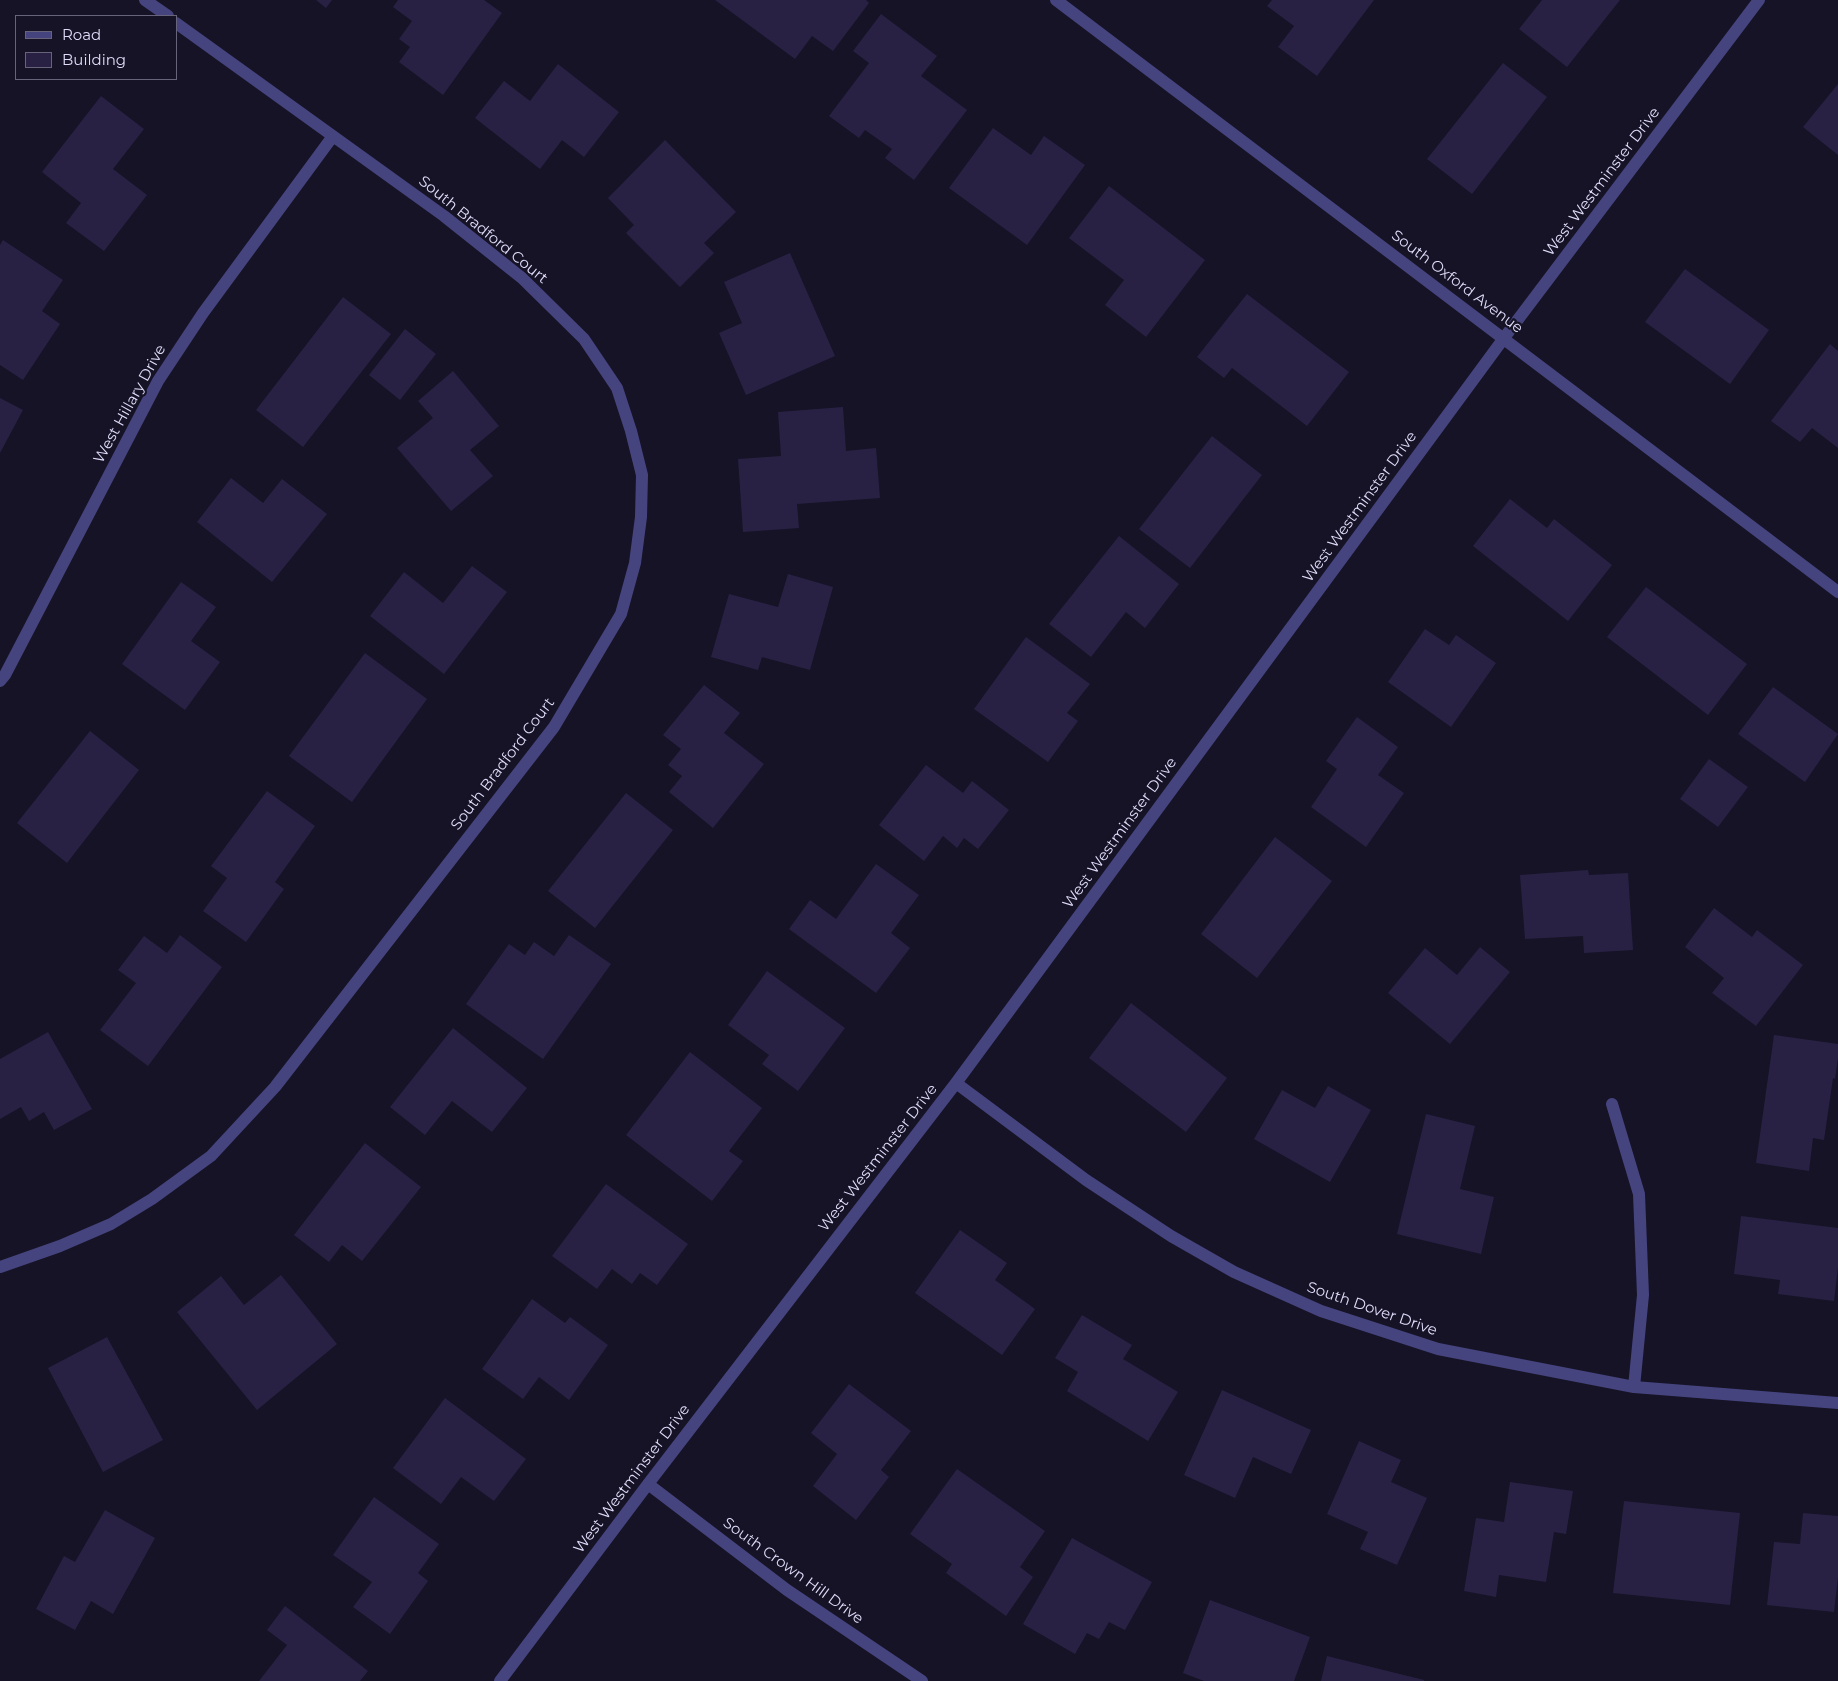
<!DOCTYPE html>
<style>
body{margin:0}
#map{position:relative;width:1838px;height:1681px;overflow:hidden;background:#161326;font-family:Montserrat,sans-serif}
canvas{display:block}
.legend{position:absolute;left:15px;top:15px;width:162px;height:65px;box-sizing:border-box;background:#161326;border:1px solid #66637b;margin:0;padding:6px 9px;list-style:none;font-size:15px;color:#dfdcfa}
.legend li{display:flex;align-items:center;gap:10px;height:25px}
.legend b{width:25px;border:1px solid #66637b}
</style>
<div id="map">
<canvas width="1838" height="1681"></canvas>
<ul class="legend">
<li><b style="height:6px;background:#45447f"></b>Road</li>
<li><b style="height:14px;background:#282144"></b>Building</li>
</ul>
</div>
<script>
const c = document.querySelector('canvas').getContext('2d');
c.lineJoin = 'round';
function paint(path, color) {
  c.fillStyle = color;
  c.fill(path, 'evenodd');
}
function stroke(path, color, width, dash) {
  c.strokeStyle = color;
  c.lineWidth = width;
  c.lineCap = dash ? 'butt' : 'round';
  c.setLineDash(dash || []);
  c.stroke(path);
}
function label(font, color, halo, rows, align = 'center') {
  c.font = font + ' Montserrat,sans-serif';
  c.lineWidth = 4.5;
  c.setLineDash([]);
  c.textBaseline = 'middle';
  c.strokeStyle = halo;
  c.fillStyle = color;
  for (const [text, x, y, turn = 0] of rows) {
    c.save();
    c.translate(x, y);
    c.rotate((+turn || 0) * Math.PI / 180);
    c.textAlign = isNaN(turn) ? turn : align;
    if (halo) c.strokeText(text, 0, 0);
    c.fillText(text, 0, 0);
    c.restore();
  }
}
const building = new Path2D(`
 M316 0H332L326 8Z
 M398 0H484L502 13 443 95 399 62 410 47 399 39 412 21 393 7Z
 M715 0H866L869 3 833 51 812 36 795 59Z
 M1272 0H1374L1317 76 1278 47 1294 26 1267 6Z
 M1542 0H1620L1567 67 1519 29Z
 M881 14 937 56 921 76 967 110 914 180 885 158 892 149 865 130 859 138 829 116 869 63 853 51Z
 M1503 63 1547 97 1472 194 1427 159Z
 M558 64 619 112 584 157 562 140 540 169 475 118 504 81 530 101Z
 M1838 84V155L1803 127Z
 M101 96 144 129 113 169 147 195 104 251 66 223 81 203 42 172Z
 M993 128 1031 155 1044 136 1085 165 1027 245 949 188Z
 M665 140 736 212 704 243 714 253 680 287 626 233 634 225 608 198Z
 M1109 186 1205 260 1146 337 1105 305 1124 280 1069 238Z
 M3 240 63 280 42 311 60 324 23 380 0 365V245Z
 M790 253 835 356 746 395 719 333 742 323 724 282Z
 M1685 269 1769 330 1730 384 1645 322Z
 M1247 294 1349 372 1307 426 1232 368 1224 378 1197 357Z
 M343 297 391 334 303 447 256 410Z
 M405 329 436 354 400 400 369 375Z
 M1830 344 1838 351V448L1812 428 1800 442 1771 421Z
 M453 371 499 426 470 450 493 476 451 511 397 448 433 418 418 401Z
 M0 398 23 410 0 453Z
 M843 407 846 451 876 448 880 498 797 504 799 528 743 532 738 459 781 456 778 412Z
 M1212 436 1262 475 1190 568 1139 529Z
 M231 478 263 503 282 479 327 514 272 582 197 522Z
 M1510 499 1547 528 1554 519 1612 565 1568 621 1473 546Z
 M1119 536 1179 584 1145 628 1126 612 1091 657 1049 624Z
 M472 566 507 592 444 674 370 616 404 572 443 603Z
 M788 574 833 587 810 670 762 657 758 670 711 657 729 594 778 607Z
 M181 582 216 607 191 641 220 662 185 710 122 664Z
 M1646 587 1747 664 1708 715 1607 637Z
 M1425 629 1449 645 1456 635 1496 663 1451 727 1388 682Z
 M1026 637 1090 684 1067 713 1078 721 1048 762 974 709Z
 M365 653 427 699 352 802 289 756Z
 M704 685 740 713 724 733 764 764 713 828 669 792 682 776 668 765 681 749 663 735Z
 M1773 687 1838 734 1805 782 1738 734Z
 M1357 717 1398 747 1378 775 1404 793 1366 847 1311 807 1337 769 1326 761Z
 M90 731 139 770 67 863 17 823Z
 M1709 759 1748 787 1718 827 1680 799Z
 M926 765 963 793 972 781 1009 810 978 849 964 838 957 848 943 836 924 861 879 825Z
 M267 791 315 826 275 882 284 889 246 942 203 911 227 878 211 866Z
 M626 793 673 830 595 928 548 891Z
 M1275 837 1332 881 1257 978 1201 934Z
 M876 864 919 895 891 933 910 948 876 993 789 929 810 900 836 919Z
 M1588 870 1589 875 1628 873 1633 950 1584 953 1583 936 1525 939 1520 875Z
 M1714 908 1752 937 1757 930 1803 965 1756 1026 1712 993 1724 978 1685 947Z
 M180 935 222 967 148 1066 100 1030 136 983 118 970 144 936 167 953Z
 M569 935 611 964 543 1059 466 1004 509 944 525 955 534 942 554 956Z
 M1480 947 1510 972 1450 1044 1388 993 1425 948 1457 975Z
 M767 971 845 1028 798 1091 762 1064 769 1055 728 1025Z
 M1131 1003 1227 1078 1186 1132 1089 1058Z
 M453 1028 527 1088 492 1132 452 1101 425 1135 390 1107Z
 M48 1032 92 1109 54 1130 44 1112 29 1121 21 1107 0 1119V1059Z
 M1774 1035 1838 1044V1058L1835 1079 1833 1078 1824 1140 1813 1138 1809 1171 1756 1163Z
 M690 1052 762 1108 729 1151 743 1161 712 1201 626 1135Z
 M1328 1086 1371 1110 1330 1182 1254 1139 1282 1090 1315 1108Z
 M1426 1114 1475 1126 1460 1189 1494 1197 1481 1254 1397 1234Z
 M365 1143 421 1187 362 1261 342 1245 329 1262 294 1235Z
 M606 1184 688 1244 657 1285 640 1273 632 1284 612 1269 597 1289 552 1256Z
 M1741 1216 1838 1228V1267L1834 1301 1778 1294 1780 1280 1734 1274Z
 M960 1230 1007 1263 995 1280 1035 1309 1002 1355 915 1293Z
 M281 1275 337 1344 257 1410 177 1312 221 1276 244 1305Z
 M532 1299 565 1323 570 1317 608 1345 569 1400 539 1377 523 1399 482 1369Z
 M1082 1315 1132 1345 1123 1359 1178 1392 1148 1441 1067 1391 1078 1372 1055 1358Z
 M107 1337 163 1440 103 1472 48 1368Z
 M849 1384 911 1431 881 1470 889 1477 856 1520 813 1486 837 1454 811 1433Z
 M1222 1390 1311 1430 1291 1474 1253 1457 1235 1498 1184 1475Z
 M445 1398 526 1459 494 1501 461 1477 441 1504 393 1468Z
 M1359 1441 1401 1460 1391 1482 1427 1498 1397 1565 1360 1549 1368 1532 1327 1514Z
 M957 1469 1045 1531 1020 1567 1033 1577 1006 1616 946 1573 952 1564 910 1534Z
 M1510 1482 1573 1491 1566 1534 1554 1532 1546 1582 1499 1575 1496 1597 1464 1591 1476 1518 1504 1522Z
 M374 1497 439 1544 418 1573 428 1581 390 1634 353 1607 372 1582 333 1555Z
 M1624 1501 1740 1513 1730 1605 1613 1593Z
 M105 1510 155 1538 113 1614 91 1601 75 1630 36 1609 64 1556 75 1562Z
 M1803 1513 1838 1516V1577L1834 1612 1767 1605 1774 1542 1800 1544Z
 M1072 1538 1152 1582 1125 1630 1109 1622 1099 1639 1087 1633 1075 1654 1023 1624Z
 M1210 1600 1310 1637 1294 1681H1204L1183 1673Z
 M285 1606 368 1671 360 1681H259L287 1645 267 1630Z
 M1327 1656 1424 1680V1681H1321Z`);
const minor = new Path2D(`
 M145 0 168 16
 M1056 0 1838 592
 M0 681 5 675 158 381 203 313 333 136
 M956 1083 1086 1180 1171 1236 1234 1272 1321 1311 1438 1349 1634 1387 1838 1403
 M1612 1104 1639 1194 1643 1295 1634 1387
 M0 1267 60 1246 111 1224 152 1199 211 1156 275 1087 554 727 621 614 635 563 641 517 642 475 631 431 617 388 584 339 522 278 444 216 176 23
 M648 1484 787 1590 922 1681
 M500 1681 648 1484 956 1083 1504 338 1759 0`);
const streetNames = [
 ["West Westminster Drive",1602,182,-53],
 ["South Bradford Court",483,230,39],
 ["South Oxford Avenue",1457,282,37],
 ["West Hillary Drive",130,404,-61],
 ["West Westminster Drive",1360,507,-54],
 ["South Bradford Court",503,764,-53],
 ["West Westminster Drive",1120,833,-54],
 ["West Westminster Drive",878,1158,-52],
 ["South Dover Drive",1372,1309,19],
 ["West Westminster Drive",632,1479,-53],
 ["South Crown Hill Drive",793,1571,36]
];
paint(building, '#282144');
stroke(minor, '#45447f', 12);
label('15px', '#dfdcfa', '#161326', streetNames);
</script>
